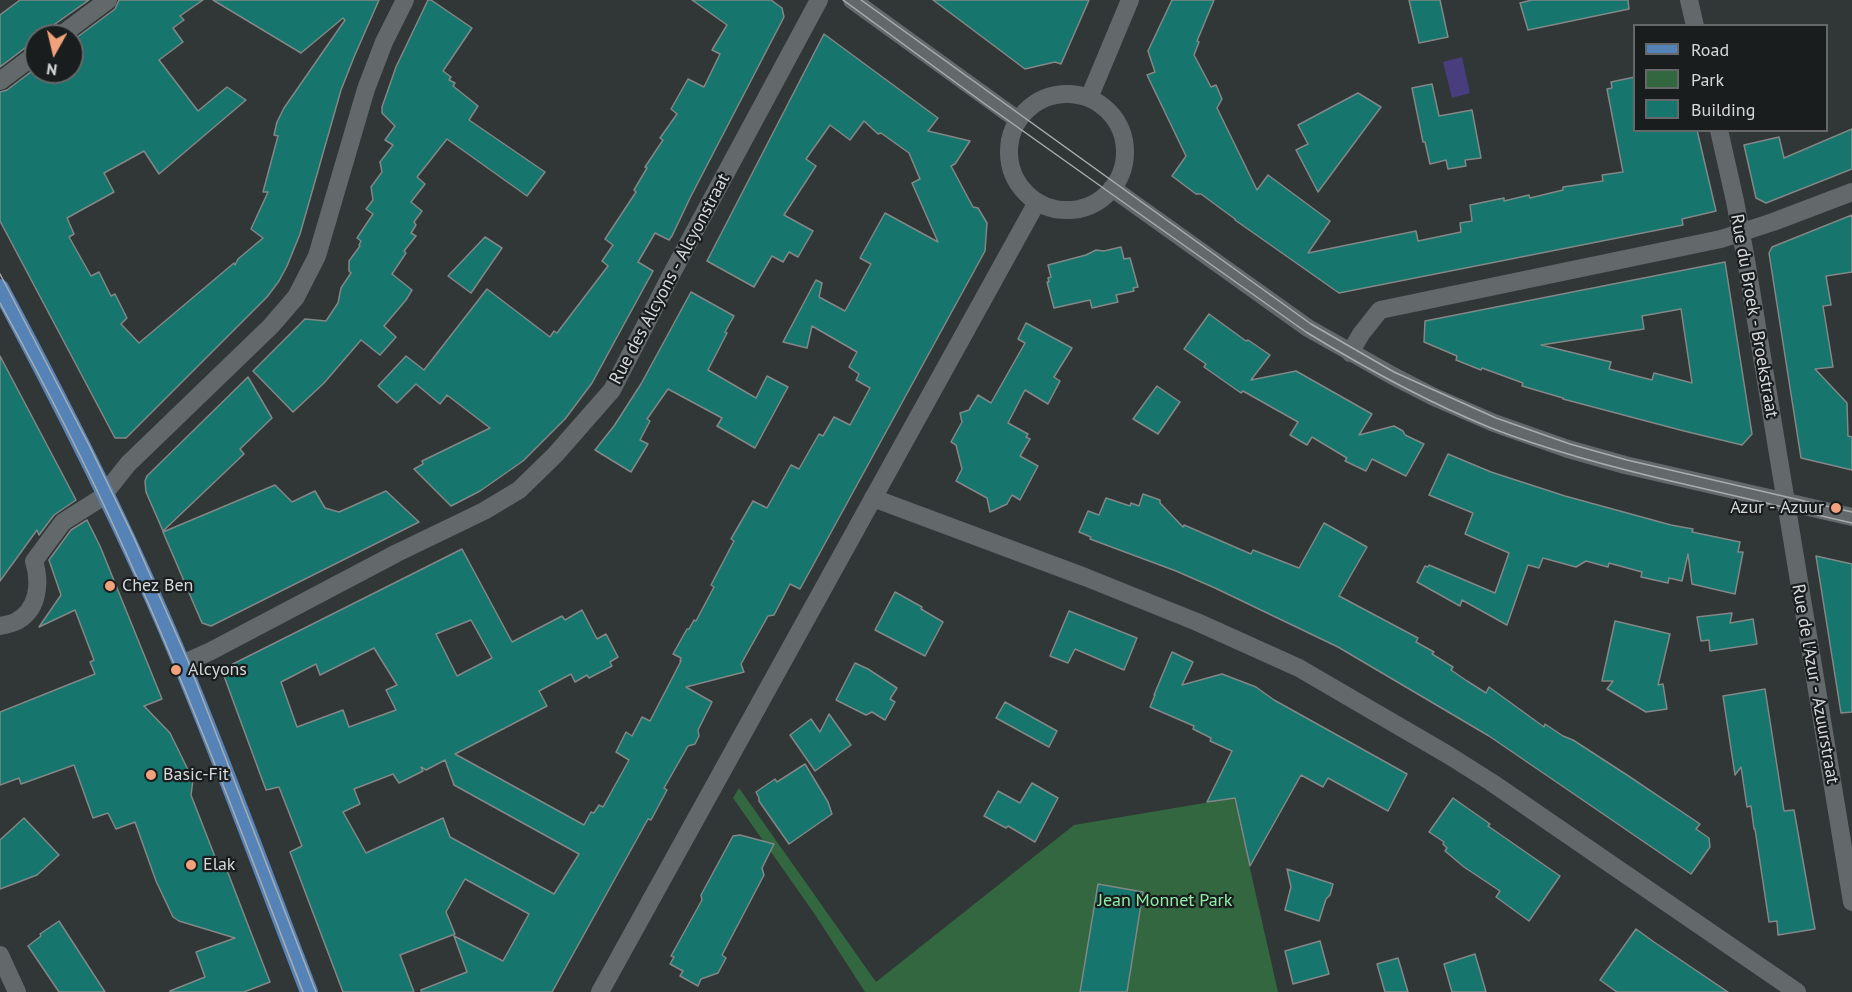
<!DOCTYPE html>
<style>
body{margin:0}
#map{position:relative;width:1852px;height:992px;overflow:hidden;background:#313637;font-family:"PT Sans",sans-serif}
canvas{display:block}
.legend{position:absolute;left:1633px;top:24px;width:195px;height:108px;box-sizing:border-box;background:#1a1d1e;border:2px solid #656869;margin:0;padding:8px 10px;list-style:none;font-size:18px;color:#d6d9da}
.legend li{display:flex;align-items:center;gap:12px;height:30px}
.legend b{width:30px;border:2px solid #656869}
.north{position:absolute;left:24px;top:24px;width:60px;height:60px;box-sizing:border-box;background:#1a1d1e;border:2px solid #656869;border-radius:50%;rotate:188deg;font-size:16px;font-weight:700;line-height:24px;text-align:center;color:#d6d9da}
.north::after{content:'';display:block;margin:auto;width:21px;height:27px;background:#f1a27b;clip-path:polygon(50% 0,100% 100%,50% 72%,0 100%)}
</style>
<div id="map">
<canvas width="1852" height="992"></canvas>
<ul class="legend">
<li><b style="height:8px;background:#5583b8"></b>Road</li>
<li><b style="height:16px;background:#336740"></b>Park</li>
<li><b style="height:16px;background:#16756c"></b>Building</li>
</ul>
<div class="north">N</div>
</div>
<script>
const c = document.querySelector('canvas').getContext('2d');
c.lineJoin = 'round';
function paint(path, color) {
  c.fillStyle = color;
  c.fill(path, 'evenodd');
}
function stroke(path, color, width, dash) {
  c.strokeStyle = color;
  c.lineWidth = width;
  c.lineCap = dash ? 'butt' : 'round';
  c.setLineDash(dash || []);
  c.stroke(path);
}
function label(font, color, halo, rows, align = 'center') {
  c.font = font + ' "PT Sans",sans-serif';
  c.lineWidth = 4.5;
  c.setLineDash([]);
  c.textBaseline = 'middle';
  c.strokeStyle = halo;
  c.fillStyle = color;
  for (const [text, x, y, turn = 0] of rows) {
    c.save();
    c.translate(x, y);
    c.rotate((+turn || 0) * Math.PI / 180);
    c.textAlign = isNaN(turn) ? turn : align;
    if (halo) c.strokeText(text, 0, 0);
    c.fillText(text, 0, 0);
    c.restore();
  }
}
const green = new Path2D(`
 M739 788 876 982 1074 825 1234 798 1278 992H865L816 916 733 798Z`);
const water = new Path2D(`
 M1462 57 1470 93 1452 98 1443 62Z`);
const building = new Path2D(`
 M20 0H89L38 36H36V43L29 45 0 67V15Z
 M119 0H203L180 16 184 20 173 28 183 42 159 60 198 111 227 87 246 100 159 174 144 151 104 173 114 192 67 218 74 234 69 237 91 276 99 272 111 296 115 294 127 318 121 324 139 343 234 263 235 265 238 259 263 238 251 229 268 192H263L278 136 274 135 277 122 284 108 345 20 343 18 301 53 213 0H379L354 57 341 90 300 234 287 266 279 281 267 297 126 438H115L0 221V92L7 90 36 68V72H72V41L115 9Z
 M428 0H431L472 28 443 71 451 77 449 80 455 83 453 86 478 106 469 120 545 172 527 196 447 139 417 177 425 184 411 202 422 211 414 222 416 225 411 233 416 236 404 251 406 253 392 274 412 290 406 300 384 326 396 337 380 355 361 340 324 383 293 412 253 371 305 319 326 321 338 303 341 288 351 273 349 271V261L360 246 359 245 361 241 357 238 373 214 366 209 373 200 371 187 382 172 380 162 393 145 385 140 395 126 382 113V107L396 67Z
 M692 0H771L782 8 784 17 690 198 672 236 669 240 655 233 638 262 653 271 592 383 565 419 523 461 480 491 451 506 414 469 423 464 422 461 490 428 447 395 440 404 416 384 397 403 378 386 406 356 424 370 487 289 550 337 554 331 557 333 608 266 602 261 613 245 605 239 636 192 634 190 647 168 645 167 663 140 660 138 677 114 671 109 688 79 704 87 720 54 712 50 727 25Z
 M933 0H1089L1061 64 1055 62 1025 69Z
 M1172 0H1214L1197 41 1199 42 1194 55 1211 87 1216 85 1222 99 1217 108 1257 190 1268 175 1330 221 1308 253 1416 231 1418 241 1461 232 1460 223 1472 221 1470 205 1504 198V201L1529 195 1530 198 1563 190V187L1603 181 1602 175 1623 172 1607 89 1612 88 1611 82 1635 77V130H1697L1716 211 1682 219 1683 225 1339 293 1235 220V219L1201 194H1196L1172 176 1186 156 1147 75 1155 72 1148 51Z
 M1409 0H1440L1448 37 1419 43Z
 M1532 0H1628L1629 9 1528 30 1520 3Z
 M824 34 938 118 928 131 970 141 955 164 951 166 973 207 978 208 987 223 985 251 800 589 790 584 774 615 768 616 741 664 744 672 686 687 712 702 698 730 699 736 695 744 688 746 664 788 667 790 651 820 648 819 552 992H421V990L467 972 454 936 503 961 529 914 465 879 446 912 455 934 400 955 414 992H343L290 852 302 846 279 787 266 790 224 676 225 668 462 549 512 642 562 616 565 620 582 610 597 639 606 634 618 657 610 662 612 666 589 678 587 675 575 682 571 674 539 691 547 706 455 754 584 825 591 812 594 813 599 805 603 807 629 760 616 752 626 732 632 736 642 717 650 721 681 661H680L681 658 673 654 687 629H689L694 620 696 621 714 587 711 585 734 541 731 539 753 501 767 508 791 465 799 469 819 434 823 436 834 417 850 425 870 388 856 380 859 374 849 367 857 352 812 326 807 348 783 342 816 280 822 283 819 297 845 311 871 264 860 258 885 213 938 242 912 183 920 179 909 153 881 133 878 134 864 121 850 140 830 125 806 159 816 166 784 215 813 231 798 257 789 252 783 262 772 256 754 287 707 261ZM471 620 492 658 457 676 436 634ZM374 648 397 685 386 690 396 710 349 727 343 710 297 727 281 682 316 664 320 675ZM445 760 454 785 579 854 554 894 450 837 443 818 366 853 343 812 360 804 354 789 393 774 399 783 423 771 421 767 426 770Z
 M1432 84 1439 116 1472 110 1481 158 1465 160 1466 166 1448 169 1446 160 1430 164 1425 142H1423L1412 88Z
 M1358 93 1381 107 1318 192 1296 150 1308 144 1298 125Z
 M1852 129V169L1766 203 1756 198 1744 145 1779 137 1784 158Z
 M1852 215V272L1826 276 1831 305 1823 306 1833 367 1815 369 1847 403 1848 436 1852 437V470L1801 458 1769 253 1772 247Z
 M485 237 502 248 471 293 448 276Z
 M1121 247 1124 259 1130 258 1138 287 1133 288 1134 291 1116 295 1118 302 1092 308 1090 300 1054 308 1047 282H1049L1048 278 1051 277 1048 265 1086 255 1096 250 1104 251Z
 M1725 262 1752 434 1742 445 1684 431 1563 399V398L1522 386 1523 383 1482 368 1481 370 1456 360 1457 356 1424 342 1425 321ZM1681 309 1692 383 1654 373 1652 380 1609 369 1611 362 1541 345 1644 329 1642 316Z
 M691 292 734 316 725 332 727 333 708 370 756 398 767 376 788 387 755 448 717 426 722 418 668 389 647 419 650 421 640 440 648 444 631 472 595 450 614 426 641 384Z
 M1209 314 1246 341 1248 340 1270 355 1251 380 1296 371 1372 414 1359 435 1394 426 1403 431 1405 435 1424 444 1406 476 1372 459 1366 471 1345 461 1347 458 1312 437 1307 445 1290 435 1298 422 1243 391 1241 393 1204 367 1206 364 1184 349Z
 M1026 323 1072 348 1054 377 1060 381 1048 404 1025 390 1008 423 1028 434 1026 437 1030 439 1020 456 1038 466 1020 500 1012 495 1007 504 990 512 987 498 956 481 962 469 956 445 951 442 962 422 960 413 969 410 978 395 991 403 1025 343 1018 339Z
 M0 356 76 500 54 515 39 535 37 530 0 581Z
 M248 377 272 418 240 449 244 454 163 531 146 492 145 481 147 476Z
 M1157 386 1180 402 1158 434 1133 419Z
 M1448 454 1491 472 1565 496 1671 525 1693 529 1692 532 1740 542 1738 552H1743L1735 594 1692 584 1688 554 1682 581 1669 578 1668 583 1641 577 1642 572 1609 563 1608 567 1586 561 1576 567 1543 558 1539 568 1528 565 1507 625 1462 600 1460 606 1417 582 1425 566 1428 567 1429 565 1495 593 1509 553 1465 534 1473 513 1429 495Z
 M275 485 292 502 315 491 325 508 339 512 386 491 419 522 211 626 202 623 163 532Z
 M1143 494 1160 500V503L1183 527 1184 525 1251 554 1253 550 1299 568 1324 523 1367 547 1339 596 1418 638 1416 642 1434 652 1432 654 1453 667 1451 670 1467 681 1486 693 1489 687 1544 727 1545 724 1563 736 1573 740 1627 775 1700 824 1696 829 1709 838 1710 847 1691 874 1489 736 1338 647 1215 588 1176 571 1090 539 1091 537 1079 532 1088 511 1099 515 1106 498 1130 506 1131 503 1139 506Z
 M87 520 100 546 162 699 144 706 170 733 193 780 191 795 217 862 223 860 270 982 244 992H170V991L205 977 196 952 235 938 179 921 173 917 156 881 135 822 116 829 108 813 93 818 74 765 21 784 19 778 0 785V712L95 674 90 662 94 660 75 610 39 627 61 595 49 560 71 530Z
 M1816 556 1852 564V712L1841 713Z
 M895 592 922 607 921 609 943 622 925 656 875 630Z
 M1069 611 1137 638 1124 670 1075 649 1068 663 1050 656Z
 M1732 613 1730 623 1753 619 1757 644 1710 651 1709 640 1701 641 1697 617Z
 M1615 621 1670 634 1658 685 1663 684 1667 709 1646 712 1607 689 1613 681H1602Z
 M1172 652 1193 662 1182 685 1222 674 1256 687 1274 700 1407 774 1388 811 1328 778 1323 787 1301 775 1250 866 1235 798 1207 802 1232 751 1210 741 1211 738 1193 729 1194 726 1150 707 1155 695H1154Z
 M855 663 868 669 897 688 890 699 895 702 885 720 872 712 866 715 836 700Z
 M1765 689 1784 811 1794 810 1815 929 1778 935 1777 921 1769 922 1755 829H1754L1751 806 1747 807 1741 767 1735 775 1723 696Z
 M1005 702 1057 731 1049 747 996 718Z
 M829 714 851 745 815 771 790 735 811 719 820 732Z
 M805 764 828 802 832 814 789 844 759 801V798L756 792 775 779 777 782Z
 M1032 783 1058 798 1035 842 1008 826 1006 828 984 816 998 791 1020 803Z
 M1453 798 1490 824 1488 826 1560 876 1529 921 1496 897 1500 891 1464 867 1445 851 1447 848 1443 844 1444 842 1429 832Z
 M24 818 59 855 37 875 0 889V840Z
 M740 835 774 844 762 868 764 875 722 955 726 958 718 973 701 979 698 986 680 976 683 971 670 964 674 957 671 956 702 900 701 895 733 836Z
 M1287 869 1333 884 1330 895 1326 899 1319 921 1285 910 1291 887Z
 M1098 884 1143 892 1127 992H1080Z
 M59 921 83 958 105 992H59L28 946 41 936 40 934Z
 M1636 929 1654 942 1728 992H1617L1600 980Z
 M1320 941 1329 974 1293 984 1285 951Z
 M1475 954 1486 992H1452L1444 964Z
 M1398 958 1408 992H1385L1377 964Z`);
const minor = new Path2D(`
 M852 0 1018 120
 M1689 0 1695 26
 M60 36 108 0
 M0 81 36 54
 M1009 152a58 58 0 1 1 116 0a58 58 0 1 1-116 0Z
 M1089 98 1130 0
 M1719 130 1735 201 1746 260 1852 902
 M1112 188 1308 328 1393 376 1434 397 1494 423 1568 449 1625 465 1852 517
 M1350 353 1361 334 1380 310 1721 239 1773 222 1852 192
 M873 498 1085 577 1197 622 1299 668 1450 756 1491 782 1797 992
 M0 626C5 625 10 624 15 622 38 611 41 584 34 561L63 522 101 498 128 464 271 326 296 297 317 256 366 89 384 42 405 0
 M182 664 211 651 397 553 484 511 519 490 555 455 612 390 671 275 819 0
 M0 955 17 992
 M600 992 1037 202`);
const major = new Path2D(`
 M0 288C66 412 129 536 182 665 227 773 267 883 309 992`);
const tram = new Path2D(`
 M843 0 985 104 1306 332C1365 368 1427 402 1491 428 1555 453 1622 470 1688 485 1743 498 1797 510 1852 523
 M861 0 1311 324 1394 372 1496 418 1570 444 1627 460 1852 512
 M0 274 89 445 134 538 188 661 316 992
 M0 303C43 381 84 460 121 542 188 689 245 841 303 992`);
const markers = [
 [1836,508,6,"#f1a27b"],
 [110,586,6,"#f1a27b"],
 [176,670,6,"#f1a27b"],
 [151,775,6,"#f1a27b"],
 [191,865,6,"#f1a27b"]
];
const streetNames = [
 ["Rue des Alcyons - Alcyonstraat",670,279,-62],
 ["Rue du Broek - Broekstraat",1754,316,80],
 ["Rue de l'Azur - Azuurstraat",1815,684,80]
];
const poiNames = [
 ["Azur - Azuur",1824,508,"right"],
 ["Chez Ben",122,586],
 ["Alcyons",188,670],
 ["Basic-Fit",163,775],
 ["Elak",203,865]
];
const parkNames = [
 ["Jean Monnet Park",1165,901]
];
paint(green, '#336740');
paint(water, '#483e7e');
paint(building, '#16756c');
stroke(building, '#828887', 1.5);
stroke(minor, '#63696b', 18);
stroke(major, '#5583b8', 18);
stroke(tram, '#a9acad', 1.5);
for (const [x, y, r, color] of markers) {
  const dot = new Path2D();
  dot.arc(x, y, r, 0, 2 * Math.PI);
  c.fillStyle = color;
  c.fill(dot);
  stroke(dot, '#1a1d1e', 2);
}
label('18px', '#d6d9da', '#1a1d1e', streetNames);
label('18px', '#d6d9da', '#1a1d1e', poiNames, 'left');
label('18px', '#8feda4', '#1a1d1e', parkNames);
</script>
